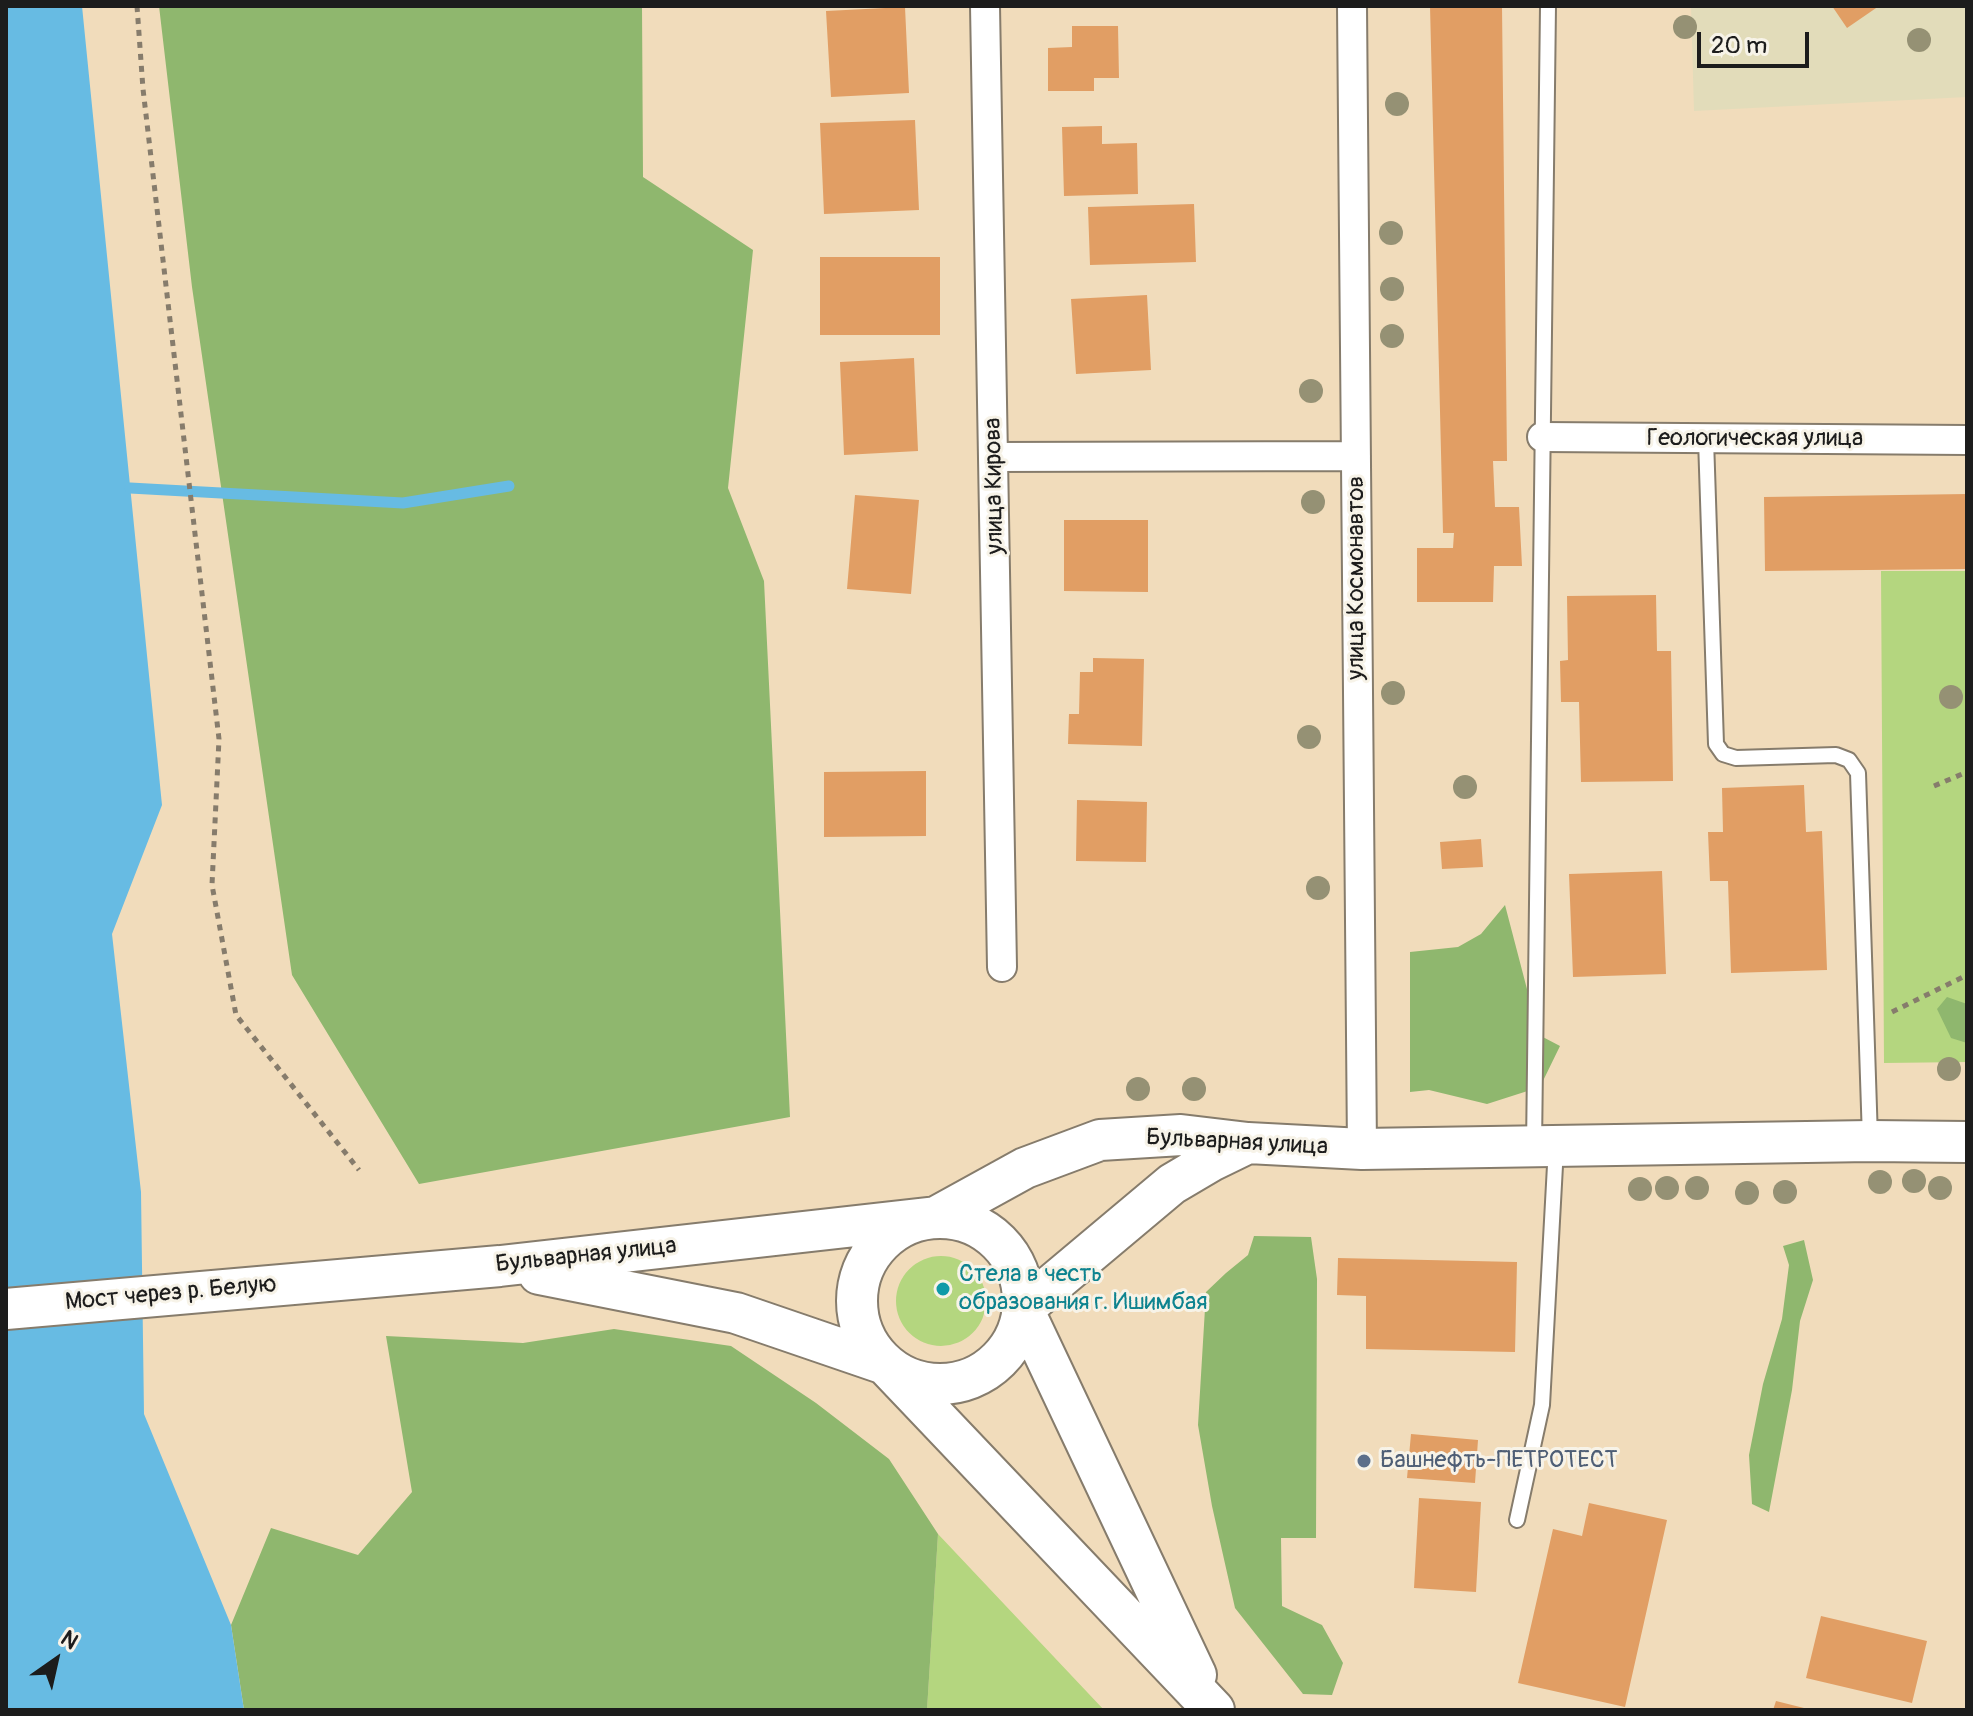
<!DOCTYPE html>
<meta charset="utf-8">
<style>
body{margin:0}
#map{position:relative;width:1973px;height:1716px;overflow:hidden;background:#f1dcbb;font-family:Pangolin,sans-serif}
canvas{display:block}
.frame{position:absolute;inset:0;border:8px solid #1c1c1c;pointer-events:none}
.north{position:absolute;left:16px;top:1620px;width:80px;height:80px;-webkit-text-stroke:6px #f7f3e8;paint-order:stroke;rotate:34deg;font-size:22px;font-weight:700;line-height:32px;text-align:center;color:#1c1c1c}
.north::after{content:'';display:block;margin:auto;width:28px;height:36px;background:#1c1c1c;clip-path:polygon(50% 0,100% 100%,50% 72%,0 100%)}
.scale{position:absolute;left:1697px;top:32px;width:112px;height:36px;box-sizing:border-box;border:4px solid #1c1c1c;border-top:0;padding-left:10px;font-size:24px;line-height:28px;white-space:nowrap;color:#1c1c1c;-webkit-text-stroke:6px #f7f3e8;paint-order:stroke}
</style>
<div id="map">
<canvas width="1973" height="1716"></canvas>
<div class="frame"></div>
<div class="north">N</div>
<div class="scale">20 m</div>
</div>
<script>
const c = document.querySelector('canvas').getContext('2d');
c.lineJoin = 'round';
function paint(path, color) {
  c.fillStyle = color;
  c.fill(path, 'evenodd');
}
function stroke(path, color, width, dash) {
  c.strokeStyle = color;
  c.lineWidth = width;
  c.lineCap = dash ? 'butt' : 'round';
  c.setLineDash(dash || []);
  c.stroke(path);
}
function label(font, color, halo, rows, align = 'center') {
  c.font = font + ' Pangolin,sans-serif';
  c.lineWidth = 6;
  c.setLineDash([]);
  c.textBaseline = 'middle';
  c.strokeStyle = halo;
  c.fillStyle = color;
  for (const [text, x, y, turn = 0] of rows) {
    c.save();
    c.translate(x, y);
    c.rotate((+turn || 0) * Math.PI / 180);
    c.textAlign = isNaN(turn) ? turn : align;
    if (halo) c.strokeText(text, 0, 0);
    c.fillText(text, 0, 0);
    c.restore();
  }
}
const built = new Path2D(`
 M1691 6H1967V97L1694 111Z`);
const green = new Path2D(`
 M1881 571H1967V1062L1884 1063Z
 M896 1301a45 45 0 1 1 90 0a45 45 0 1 1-90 0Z
 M938 1534 1104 1710H927Z`);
const forest = new Path2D(`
 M159 6H642L643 177 753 250 728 488 764 581 790 1117 419 1184 292 975 192 287Z
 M1505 905 1539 1035 1560 1046 1540 1087 1487 1104 1429 1090 1410 1092V952L1458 947 1481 934Z
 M1947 997 1967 1004V1043L1951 1038 1937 1009Z
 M1254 1236 1311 1237 1317 1279 1316 1538H1281L1282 1606 1322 1625 1343 1663 1332 1695 1303 1694 1235 1608 1212 1506 1198 1425 1206 1292 1226 1273 1248 1255Z
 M1804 1240 1813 1280 1800 1321 1792 1390 1769 1512 1752 1504 1749 1455 1763 1384 1782 1319 1789 1265 1783 1246Z
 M614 1329 731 1346 816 1403 889 1459 938 1534 927 1710H244L231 1625 271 1528 358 1555 412 1492 386 1336 523 1343Z`);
const water = new Path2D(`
 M6 6H82L162 805 112 934 141 1192 144 1414 231 1625 244 1710H6Z`);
const stream = new Path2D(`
 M130 488 403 503 509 486`);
const building = new Path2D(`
 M1430 6H1502L1507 461H1493L1495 507H1519L1522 566H1494L1493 602H1417V548H1453L1454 533H1443Z
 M1832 6H1879L1847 28Z
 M905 7 909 93 831 97 826 11Z
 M1072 26H1118L1119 78H1094V91H1048V48L1072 47Z
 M915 120 919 210 824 214 820 123Z
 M1102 126V144L1137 143 1138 194 1064 196 1062 127Z
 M1194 204 1196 262 1090 265 1088 207Z
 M820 257H940V335H820Z
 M1147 295 1151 370 1076 374 1071 299Z
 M914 358 918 451 844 455 840 362Z
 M1967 494V569L1765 571 1764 497Z
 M855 495 919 500 911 594 847 589Z
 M1064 520H1148V592L1064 591Z
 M1656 595 1657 651H1671L1673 781 1581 782 1579 702H1561L1560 661 1568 660 1567 596Z
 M1093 658 1144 659 1142 746 1068 744 1069 714H1079L1080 672H1093Z
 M926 771V836L824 837V772Z
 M1804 785 1806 832 1822 831 1827 970 1731 973 1728 881H1710L1708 832H1723L1722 788Z
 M1077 800 1147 802 1146 862 1076 861Z
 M1481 839 1483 867 1442 869 1440 842Z
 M1662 871 1666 974 1573 977 1569 874Z
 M1338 1258 1517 1262 1515 1352 1366 1349V1296L1337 1295Z
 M1411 1434 1478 1440 1475 1483 1407 1478Z
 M1419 1498 1481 1502 1476 1592 1414 1588Z
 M1589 1503 1667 1520 1625 1707 1518 1683 1553 1529 1582 1536Z
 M1821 1616 1927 1641 1912 1703 1806 1678Z
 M1776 1701 1808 1709V1710H1773Z`);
const path = new Path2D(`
 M137 6 143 89 219 739 212 885 236 1015 359 1170
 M1934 786 1967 772
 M1892 1012 1967 975`);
const service = new Path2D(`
 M1706 439 1716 744 1723 754 1736 758 1836 755 1849 760 1858 773 1870 1139
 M1534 1146 1548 6
 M1517 1520 1542 1405 1556 1147`);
const minor = new Path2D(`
 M985 6 1002 967
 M1352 6 1362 1149
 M1542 437 1967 440
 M995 457 1356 456`);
const secondary = new Path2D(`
 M857 1301a83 83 0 1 1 166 0a83 83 0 1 1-166 0Z
 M539 1274 736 1313 885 1364 1214 1710
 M6 1309 500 1266 936 1217 1025 1168 1100 1140 1181 1135 1248 1143 1362 1149 1870 1141 1967 1142
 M1196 1675 1023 1309 1172 1184 1211 1161 1248 1143`);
const trees = [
 [1685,27],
 [1919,40],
 [1397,104],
 [1391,233],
 [1392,289],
 [1392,336],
 [1311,391],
 [1313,502],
 [1393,693],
 [1951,697],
 [1309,737],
 [1465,787],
 [1318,888],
 [1949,1069],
 [1138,1089],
 [1194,1089],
 [1914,1181],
 [1880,1182],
 [1667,1188],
 [1697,1188],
 [1940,1188],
 [1640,1189],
 [1785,1192],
 [1747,1193]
];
const markers = [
 [943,1289,8,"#0f9aa8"],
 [1364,1461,8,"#5c6f8a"]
];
const streetNames = [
 ["Геологическая улица",1755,439],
 ["улица Кирова",995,486,-91],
 ["улица Космонавтов",1357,578,-90],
 ["Бульварная улица",1237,1143,3],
 ["Бульварная улица",586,1256,-6],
 ["Мост через р. Белую",171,1294,-5]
];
const cultureNames = [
 ["Стела в честь",959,1275],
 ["образования г. Ишимбая",959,1303]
];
const serviceNames = [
 ["Башнефть-ПЕТРОТЕСТ",1380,1461]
];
paint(built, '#e2dcba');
paint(green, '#b4d67f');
paint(forest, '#8fb76e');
paint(water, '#67bbe3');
stroke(stream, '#67bbe3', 11);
paint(building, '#e19e64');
stroke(service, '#867c6c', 18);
stroke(minor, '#867c6c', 32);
stroke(secondary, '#867c6c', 44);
stroke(path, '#867c6c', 5, [6, 6]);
stroke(service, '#fff', 14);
stroke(minor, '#fff', 28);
stroke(secondary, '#fff', 40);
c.fillStyle = '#959174';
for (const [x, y] of trees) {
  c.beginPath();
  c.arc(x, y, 12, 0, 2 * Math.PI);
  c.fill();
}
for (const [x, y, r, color] of markers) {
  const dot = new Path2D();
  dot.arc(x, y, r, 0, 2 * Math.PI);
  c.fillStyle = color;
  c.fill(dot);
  stroke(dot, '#f7f3e8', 3);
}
label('24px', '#1c1c1c', '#f7f3e8', streetNames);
label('24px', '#0d838f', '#f7f3e8', cultureNames, 'left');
label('24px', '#4e5e75', '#f7f3e8', serviceNames, 'left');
</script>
